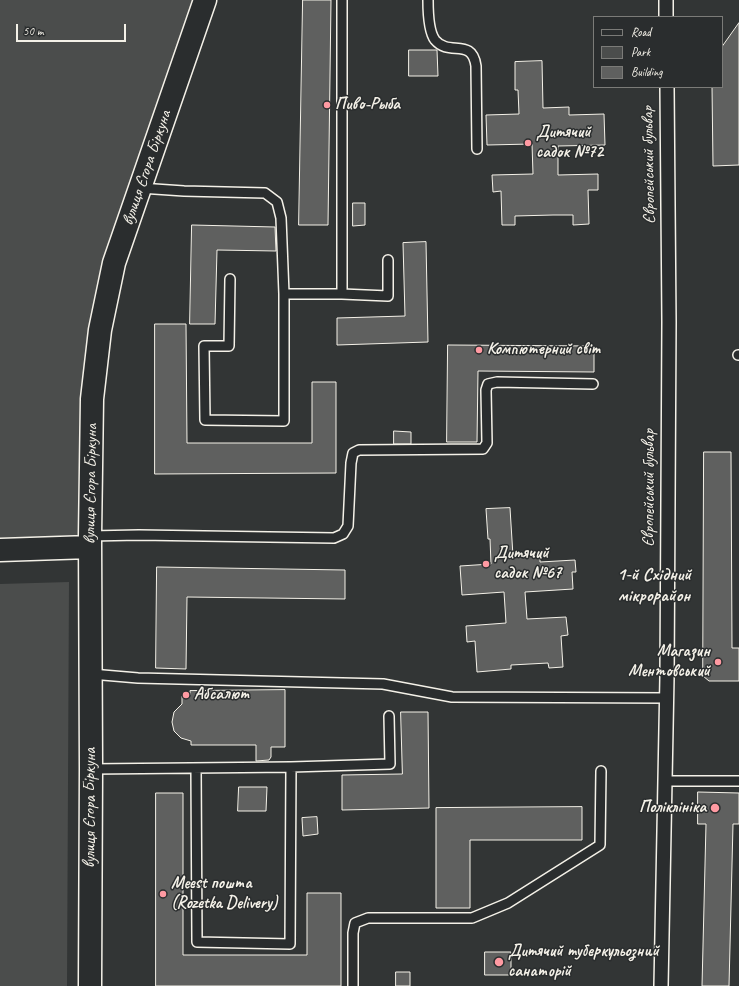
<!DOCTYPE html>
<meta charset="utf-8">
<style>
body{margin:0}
#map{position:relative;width:739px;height:986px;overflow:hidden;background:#323535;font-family:Caveat,sans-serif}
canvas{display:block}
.legend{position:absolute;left:593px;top:16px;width:130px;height:72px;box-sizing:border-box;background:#2a2d2e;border:1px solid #7b7b78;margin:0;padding:5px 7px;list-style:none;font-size:12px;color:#f4f1e8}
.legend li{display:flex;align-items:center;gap:8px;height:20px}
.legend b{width:20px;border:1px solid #7b7b78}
.scale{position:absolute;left:16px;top:24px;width:110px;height:18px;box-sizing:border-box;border:2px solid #f4f1e8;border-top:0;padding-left:5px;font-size:12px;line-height:14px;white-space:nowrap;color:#f4f1e8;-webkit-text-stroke:3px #2a2d2e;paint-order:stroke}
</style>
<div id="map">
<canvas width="739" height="986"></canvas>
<ul class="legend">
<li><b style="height:5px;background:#2a2d2e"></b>Road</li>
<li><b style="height:11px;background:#4b4d4c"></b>Park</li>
<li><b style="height:11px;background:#5f605f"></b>Building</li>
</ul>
<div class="scale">50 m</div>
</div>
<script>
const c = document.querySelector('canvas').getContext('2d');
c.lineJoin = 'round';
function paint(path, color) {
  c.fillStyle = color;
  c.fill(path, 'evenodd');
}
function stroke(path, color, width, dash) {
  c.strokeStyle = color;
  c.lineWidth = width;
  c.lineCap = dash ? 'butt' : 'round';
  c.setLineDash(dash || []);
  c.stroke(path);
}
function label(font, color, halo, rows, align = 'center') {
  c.font = font + ' Caveat,sans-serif';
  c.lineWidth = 3;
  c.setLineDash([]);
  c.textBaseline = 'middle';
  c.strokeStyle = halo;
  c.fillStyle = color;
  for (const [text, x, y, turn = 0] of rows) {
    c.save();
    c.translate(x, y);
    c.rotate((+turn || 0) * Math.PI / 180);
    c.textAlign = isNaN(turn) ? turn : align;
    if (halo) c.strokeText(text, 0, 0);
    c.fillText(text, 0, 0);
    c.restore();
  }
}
const green = new Path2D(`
 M0 0H205L114 263 90 536 0 550Z
 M69 582 67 986H0V584Z`);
const building = new Path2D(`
 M303 0H331L328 225H299Z
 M739 23V165L713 166 712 87H722V47Z
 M409 50H437L438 76H409Z
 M542 61 543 108 569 107V115L604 114 605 145 558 146V175L598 174V190H588L589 224 573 225V215H553L515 216V225H502L501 191 493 192 492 175 533 174 532 144 487 145 486 115 519 114 518 90H515V62Z
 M353 203H365V225L353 226Z
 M192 225 275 227 276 251 217 250 215 324H190Z
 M426 242 428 342 337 345V318L405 316 403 243Z
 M155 324H186L187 443H312V382H336V473L155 474Z
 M448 345 594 346V372L478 371 477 442H447Z
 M394 431 411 432V444H394Z
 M704 452H731L732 648H739V681H709L703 676Z
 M510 508 513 556 540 554V562L575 560 576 572H572L573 589 525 592 527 619 566 617 568 635 561 636 563 667 549 668 548 663 511 665V669L477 672 475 641 467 642 466 626 506 623 504 592 462 595 460 566 491 564 490 539H488L486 509Z
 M157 567 345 570V599L187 597 186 669 156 668Z
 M285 690V747H271V757L269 760 256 761V745H191V741L181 738 174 731 172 722 174 712 182 704V696L190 695V691Z
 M401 712H428L429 808 342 810V775L402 774Z
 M239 787H267L266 811H238Z
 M698 792 739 793V824H733L729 986H702L706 824H698Z
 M156 793H183V955H307V893H341V986H156Z
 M582 807V840H470V908H436V808Z
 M317 817 318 834 303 836 302 818Z
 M485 952H511V975H485Z
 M396 972H410V986H396Z`);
const service = new Path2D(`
 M342 0V294L388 296V260
 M428 0C428 11 429 32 435 40 449 57 472 37 476 66L477 149
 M140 188 184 191 265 193 277 202 281 218 284 294V421L205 420 204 346H229L230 279
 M284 294H342
 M738 355H739
 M90 536 139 535 334 538 343 534 348 526 351 463 353 453 359 450 483 449 487 443 486 390 488 384 497 382 593 384
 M91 674 138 678 383 684 452 697 667 698
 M196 768 197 942 290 944 291 767
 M91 769 291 767 390 764 389 716
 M665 781H739
 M353 986V933L355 923 368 918H472L508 903 600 845 601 771`);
const pedestrian = new Path2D(`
 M666 0V17
 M661 986 667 677 669 322 667 87`);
const tertiary = new Path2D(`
 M0 550 90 547
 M90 986 91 769 90 536 92 399 100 330 114 263 205 0`);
const markers = [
 [327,105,4,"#ff9aa2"],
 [528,143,4,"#ff9aa2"],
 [479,350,4,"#ff9aa2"],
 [486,564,4,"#ff9aa2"],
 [718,662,4,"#ff9aa2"],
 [186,695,4,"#ff9aa2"],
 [715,808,5,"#ff9aa2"],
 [163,894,4,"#ff9aa2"],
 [499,962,5,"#ff9aa2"]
];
const poiNames = [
 ["Пиво-Рыба",335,105],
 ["Дитячий",536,133],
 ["садок №72",536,153],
 ["Компютерний світ",487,350],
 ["Дитячий",494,554],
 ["садок №67",494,574],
 ["Магазин",710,652,"right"],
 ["Ментовський",710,672,"right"],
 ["Абсалют",194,695],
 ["Поліклініка",706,808,"right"],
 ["Meest пошта",171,884],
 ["(Rozetka Delivery)",171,904],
 ["Дитячий туберкульозний",508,952],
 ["санаторій",508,972]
];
const streetNames = [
 ["Європейський бульвар",649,165,-91],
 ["вулиця Єгора Біркуна",147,168,-71],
 ["вулиця Єгора Біркуна",91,484,-89],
 ["Європейський бульвар",650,488,-90],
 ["вулиця Єгора Біркуна",91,808,-90]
];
const neighbourhoodNames = [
 ["1-й Східний",654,575],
 ["мікрорайон",654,596]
];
paint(green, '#4b4d4c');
paint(building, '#5f605f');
stroke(building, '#f4f1e8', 1);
stroke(service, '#f4f1e8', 12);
stroke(pedestrian, '#f4f1e8', 16);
stroke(tertiary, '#f4f1e8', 25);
stroke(service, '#2a2d2e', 9);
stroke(pedestrian, '#2a2d2e', 13);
stroke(tertiary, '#2a2d2e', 22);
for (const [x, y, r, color] of markers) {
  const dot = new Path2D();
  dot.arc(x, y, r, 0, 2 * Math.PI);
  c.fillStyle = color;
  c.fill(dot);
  stroke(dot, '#2a2d2e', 1.5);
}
label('bold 17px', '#f4f1e8', '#2a2d2e', poiNames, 'left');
label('17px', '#f4f1e8', '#2a2d2e', streetNames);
label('bold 18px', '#f4f1e8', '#2a2d2e', neighbourhoodNames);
</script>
